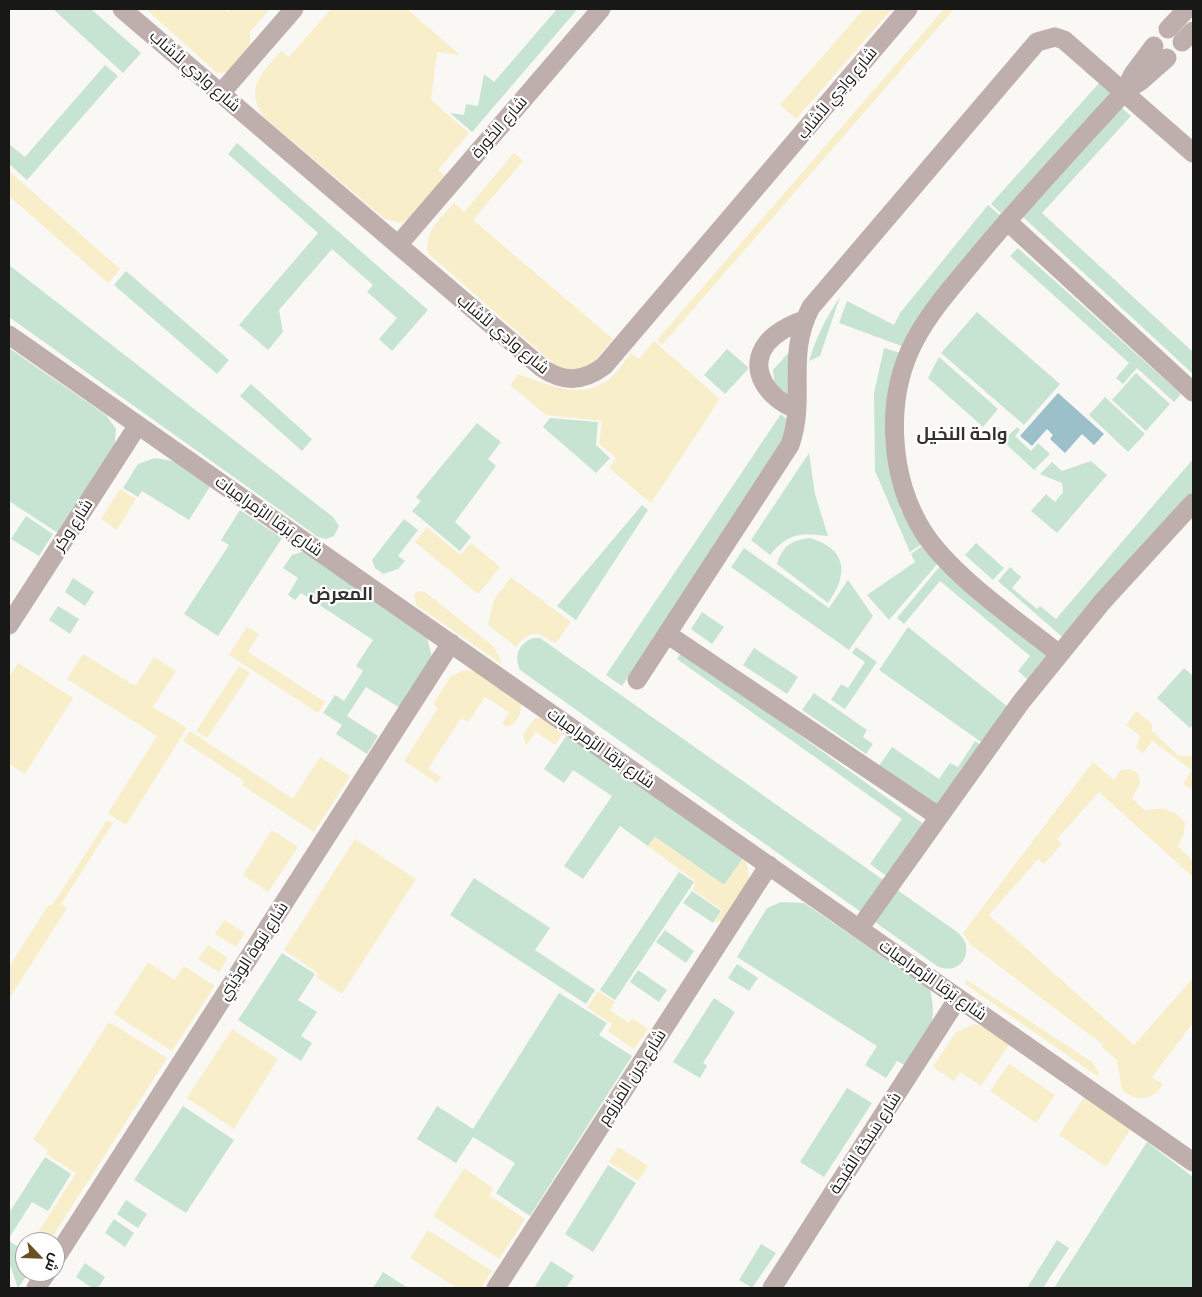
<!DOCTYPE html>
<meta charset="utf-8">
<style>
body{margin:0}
#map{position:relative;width:1202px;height:1297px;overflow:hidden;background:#f9f8f4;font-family:"Exo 2",Cairo,sans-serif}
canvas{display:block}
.frame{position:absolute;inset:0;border:10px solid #181817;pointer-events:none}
.north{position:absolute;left:15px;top:1232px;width:50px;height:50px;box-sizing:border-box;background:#fff;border:1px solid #a3a3a2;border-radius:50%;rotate:114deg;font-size:14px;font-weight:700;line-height:20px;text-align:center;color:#181817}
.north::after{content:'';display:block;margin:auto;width:18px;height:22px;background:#6b5022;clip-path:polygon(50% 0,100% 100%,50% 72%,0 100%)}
</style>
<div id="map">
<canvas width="1202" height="1297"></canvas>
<div class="frame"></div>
<div class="north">ش</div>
</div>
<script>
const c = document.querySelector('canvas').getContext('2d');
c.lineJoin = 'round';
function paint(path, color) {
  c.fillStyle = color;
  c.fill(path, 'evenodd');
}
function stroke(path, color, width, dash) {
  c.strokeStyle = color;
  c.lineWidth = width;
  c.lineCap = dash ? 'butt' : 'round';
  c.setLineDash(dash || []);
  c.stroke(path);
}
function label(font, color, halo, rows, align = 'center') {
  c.font = font + ' "Exo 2",Cairo,sans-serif';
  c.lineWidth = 4.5;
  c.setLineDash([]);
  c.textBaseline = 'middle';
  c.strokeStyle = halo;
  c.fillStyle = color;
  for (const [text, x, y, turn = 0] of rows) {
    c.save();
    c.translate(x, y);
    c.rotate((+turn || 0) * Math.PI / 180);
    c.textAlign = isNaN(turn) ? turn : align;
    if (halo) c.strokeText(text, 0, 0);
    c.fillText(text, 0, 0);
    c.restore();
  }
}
const green = new Path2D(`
 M53 9H91L141 53 123 73Z
 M557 9H573L576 11 472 132 450 113 464 115 466 104 478 106 484 74 494 82Z
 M105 65 118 76 27 180 9 164V144L25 157Z
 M1100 82 1113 94 1004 216 991 204Z
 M1121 107 1131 116 1042 213 1193 352V374L1021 215Z
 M237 143 428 310 392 351 379 339 397 318 367 292 373 285 332 249 279 310 283 332 268 350 239 325 318 233 228 154Z
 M988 205 1004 219 907 348 839 323 847 301 894 325 900 313Z
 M1018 248 1181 394 1174 402 1137 368 1123 384 1116 378 1129 363 1010 256Z
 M9 265 333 517 339 526 334 536 326 539 318 537 9 317Z
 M126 271 229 360 217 374 114 285Z
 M840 297 820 356 809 361C816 337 826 318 840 297Z
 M977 312 1060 384 1024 425 941 353Z
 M798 342 793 402 775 387 773 370Z
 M9 348 106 415 116 429 114 452 61 535 9 501Z
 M884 348 900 353 885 439 901 511 925 542 910 552 875 471 874 393Z
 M727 349 749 368 725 394 704 375Z
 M939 357 998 409 983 427 928 378Z
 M1136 373 1170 404 1146 431 1112 400Z
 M251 384 312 439 302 451 240 396Z
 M1105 397 1145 434 1128 452 1089 415Z
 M781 414 794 426V437L622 686 606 675Z
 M550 418 598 422 596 445 610 458 596 473 543 427Z
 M477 423 501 442 488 459 496 466 455 522 471 537 460 551 412 511 421 501 416 497Z
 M998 427 1008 436 1017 427 1020 430 1015 436 1031 451 1038 443 1050 454 1034 470 993 432Z
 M809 453 815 494 828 536C800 533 789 532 770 555L751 540Z
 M155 458 173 461 211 485 189 520 142 491 138 497 123 488 138 464Z
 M1193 459V497L1068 642 998 581 1010 567 1021 577 1012 588 1037 609 1040 606 1056 619Z
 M1091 461 1107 475 1057 533 1031 511 1046 494 1055 502 1063 492 1062 483 1040 474 1052 462 1062 471Z
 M642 505 648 510 576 620 557 606Z
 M240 510 282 538 218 636 184 614 229 545 221 540Z
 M26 516 53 534 39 556 11 539Z
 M404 519 418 530 398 556 405 561 398 569 383 574 375 568 372 560Z
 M810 538C847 549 849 574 828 603L777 564C782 546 792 540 810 538Z
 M926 543 939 562 889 620 867 595 915 562 911 554Z
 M976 543 1004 568 993 580 965 555Z
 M744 548 829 608 848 580 873 616 849 650 731 567Z
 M305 551 427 637 432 657 400 708 366 687 347 716 378 736 367 754 336 734 342 725 323 713 335 695 344 701 363 671 356 666 373 640 301 593 295 600 288 595 298 578 283 568 292 555Z
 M940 566 1048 655 1028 680 1018 671 1030 656 940 581 904 624 897 618Z
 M73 578 94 592 85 606 65 592Z
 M58 606 79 619 70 634 49 620Z
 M702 612 724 627 712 644 691 629Z
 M908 627 1008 707 984 744 879 670Z
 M533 638H540L957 932C978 948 961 978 937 966L520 670C514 656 518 644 533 638Z
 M856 647 877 662 845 709 831 700 841 684 848 688 865 662 852 653Z
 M754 648 798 677 787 694 743 665Z
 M682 651 925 825 888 877 870 864 902 819 677 659Z
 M1184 668 1193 676V725L1190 728 1157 698Z
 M814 693 867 730 863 737 873 744 866 754 802 710Z
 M567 735 744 857 724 885 655 837 648 846 620 826 583 879 564 866 612 796 573 770 564 783 544 769Z
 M975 741 983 746 941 808 879 766 892 747 939 779 950 763 958 767Z
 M679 872 694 882 615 1000 600 990Z
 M474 878 550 928 535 950 595 990 586 1004 450 915Z
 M692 891 721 911 713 923 683 903Z
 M781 902 804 903 930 989C939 1028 926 1035 906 1066L897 1061 886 1078 865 1065 877 1046 737 957 767 908Z
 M665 930 694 951 686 963 656 942Z
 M282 953 315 974 298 1000 317 1012 301 1036 312 1043 301 1061 238 1020Z
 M737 964 758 978 749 991 728 978Z
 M638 970 667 990 659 1002 630 982Z
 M559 993 607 1023 599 1035 632 1056 530 1216 496 1193 515 1163 473 1137 456 1163 417 1139 437 1106 473 1129Z
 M714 998 735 1012 703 1063 707 1066 700 1078 673 1062Z
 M847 1088 872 1103 824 1177 800 1162Z
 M183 1106 234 1140 186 1213 134 1180Z
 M1147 1142 1193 1177V1288H1054Z
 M45 1157 71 1174 48 1211 32 1202 9 1238V1213Z
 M608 1165 636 1183 593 1252 565 1234Z
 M126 1200 147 1214 138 1228 117 1214Z
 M114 1219 134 1233 125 1247 105 1233Z
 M1057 1240 1069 1248 1043 1288H1027Z
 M9 1241 25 1251 23 1254 25 1256V1272H29L18 1288 9 1262Z
 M761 1244 776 1253 752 1288 739 1280Z
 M551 1261 574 1276 566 1288H534Z
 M85 1263 105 1277 98 1288H92L76 1277Z
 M383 1272 408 1288H373Z`);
const sand = new Path2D(`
 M146 9H224L227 12 230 9H270L250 32V54L231 72 217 73Z
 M331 9H407L460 55 437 52 431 100 469 133 438 170 447 178 414 217 401 223 385 219 265 118C243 89 262 73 281 51L289 57Z
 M864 9H892L796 119 780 105Z
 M944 9H954L662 345 657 340Z
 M514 153 523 161 473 220 613 339 587 370 562 371 428 253C424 232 441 218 454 203L464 212Z
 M9 171 120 269 108 283 9 196Z
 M654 341 720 399 651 503 609 468 616 458 599 444 602 421 546 415 510 385 519 374C546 385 581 400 608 380 617 374 624 361 631 353L639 359Z
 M120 489 136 499 117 530 101 519Z
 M427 527 460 555 471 543 500 567 478 594 415 542Z
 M511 577 571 622 555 644C538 631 530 629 516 647L488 625 494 600Z
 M419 591 425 592 494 647 503 665 416 605 414 594Z
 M247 627 259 634 248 652 325 702 318 713 229 655Z
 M83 654 135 686 154 657 176 671 153 707 187 728 126 825 108 813 157 736 67 679Z
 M18 663 73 698 25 774 9 764V678Z
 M239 666 250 673 207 738 196 731Z
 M464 670 477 672 521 702C522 712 518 724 507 727L502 724 509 712 485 697 468 722 461 718 428 769 441 777 437 783 404 761 438 708 433 704 451 676Z
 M1136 711 1152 724V731L1179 756H1193V790L1183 784 1192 770 1152 741 1143 753 1136 748 1140 736 1126 725Z
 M535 718H545L564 731 555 745 536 732 526 745 523 735Z
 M190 731 293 799 320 757 350 776 314 832 242 785 244 781 183 741Z
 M1093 762 1114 780 1121 770 1130 769 1138 774 1140 783 1132 798 1145 811C1161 806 1175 809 1185 823L1184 833 1178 847 1193 861V877L1099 792 1057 839 1062 844 1044 864 1038 859 989 915 1134 1045 1193 978V1023L1152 1077 1163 1084C1153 1101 1136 1102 1122 1090L1117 1060 1102 1047V1044L970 944 963 933Z
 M107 820 113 823 61 904 67 908 9 999V967L49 904 52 906Z
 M272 830 298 847 268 892 243 875Z
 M655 837 724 885 744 857 749 873 748 889 729 918 714 923 722 910 693 890 695 881 648 846Z
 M355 839 416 879 342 994 316 977 318 973 284 950Z
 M224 920 245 933 236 947 215 934Z
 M208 945 228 958 219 972 198 959Z
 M148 962 175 980 184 966 215 986 172 1051 114 1014Z
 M967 980 1092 1062 1099 1073 1097 1076 965 984Z
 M598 991 615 1002 610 1010 629 1023 632 1018 648 1029 634 1049 608 1031 612 1024 587 1008Z
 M109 1022 167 1058 49 1242H32L76 1173 46 1154 48 1150 33 1140Z
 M975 1024 993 1030 1011 1042 981 1086 960 1072 954 1081 933 1067 956 1032Z
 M232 1029 278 1059 234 1129 187 1098Z
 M1009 1064 1055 1095 1036 1123 990 1091Z
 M1085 1096 1132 1127 1106 1167 1059 1135Z
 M618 1147 648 1166 638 1181 609 1162Z
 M464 1168 493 1188 489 1195 525 1219 499 1259 433 1216Z
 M428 1230 492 1271 481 1288H457L410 1258Z`);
const water = new Path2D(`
 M1058 393 1104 434 1094 445 1082 434 1065 453 1050 439 1053 435 1047 429 1032 446 1020 436Z`);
const street = new Path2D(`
 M122 9 542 368C564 383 583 382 604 366L908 9
 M1168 29 1187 9
 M1182 42 1193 31
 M1125 91 1141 81 1167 58
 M221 93 294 9
 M1007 221 1193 392
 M398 245 601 9
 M9 335 1193 1162
 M796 409C769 399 746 370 767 343 777 331 790 325 804 320
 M9 625 138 425
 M667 634 938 816
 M1059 654C1017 620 953 577 924 533 889 478 884 398 915 340 931 310 954 285 976 258 1023 201 1074 147 1124 92L1133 74 1154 46
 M637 680 790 445C807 397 785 356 811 307L1037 42 1055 37 1064 40 1193 153
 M859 929 1021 702 1103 601 1193 503
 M55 1259 451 643
 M36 1288 47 1272
 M496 1288 769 865
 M772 1288 958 998`);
const streetNames = [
 ["شارع وادِي لأشاب",195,71,41],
 ["شارع وادِي لأشاب",837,93,-50],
 ["شارع الخُورة",499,127,-49],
 ["شارع وادِي لأشاب",503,334,40],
 ["شارع بَرقا الرَّمرامِيات",269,516,35],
 ["شارع وكر",73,525,-57],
 ["شارع بَرقا الرَّمرامِيات",601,748,35],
 ["شارع نيوة الوذَيني",253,951,-57],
 ["شارع بَرقا الرَّمرامِيات",933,980,35],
 ["شارع جَرن المَرزُوم",632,1077,-57],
 ["شارع سَبخة الفَيحة",865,1143,-57]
];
const neighbourhoodNames = [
 ["واحة النخيل",962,434],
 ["المعرض",341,594]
];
paint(green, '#c7e4d3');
paint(sand, '#f8eec9');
paint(water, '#9cc0c9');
stroke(street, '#bfafac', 19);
label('16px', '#181817', '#fff', streetNames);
label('bold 18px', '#32312e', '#fff', neighbourhoodNames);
</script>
